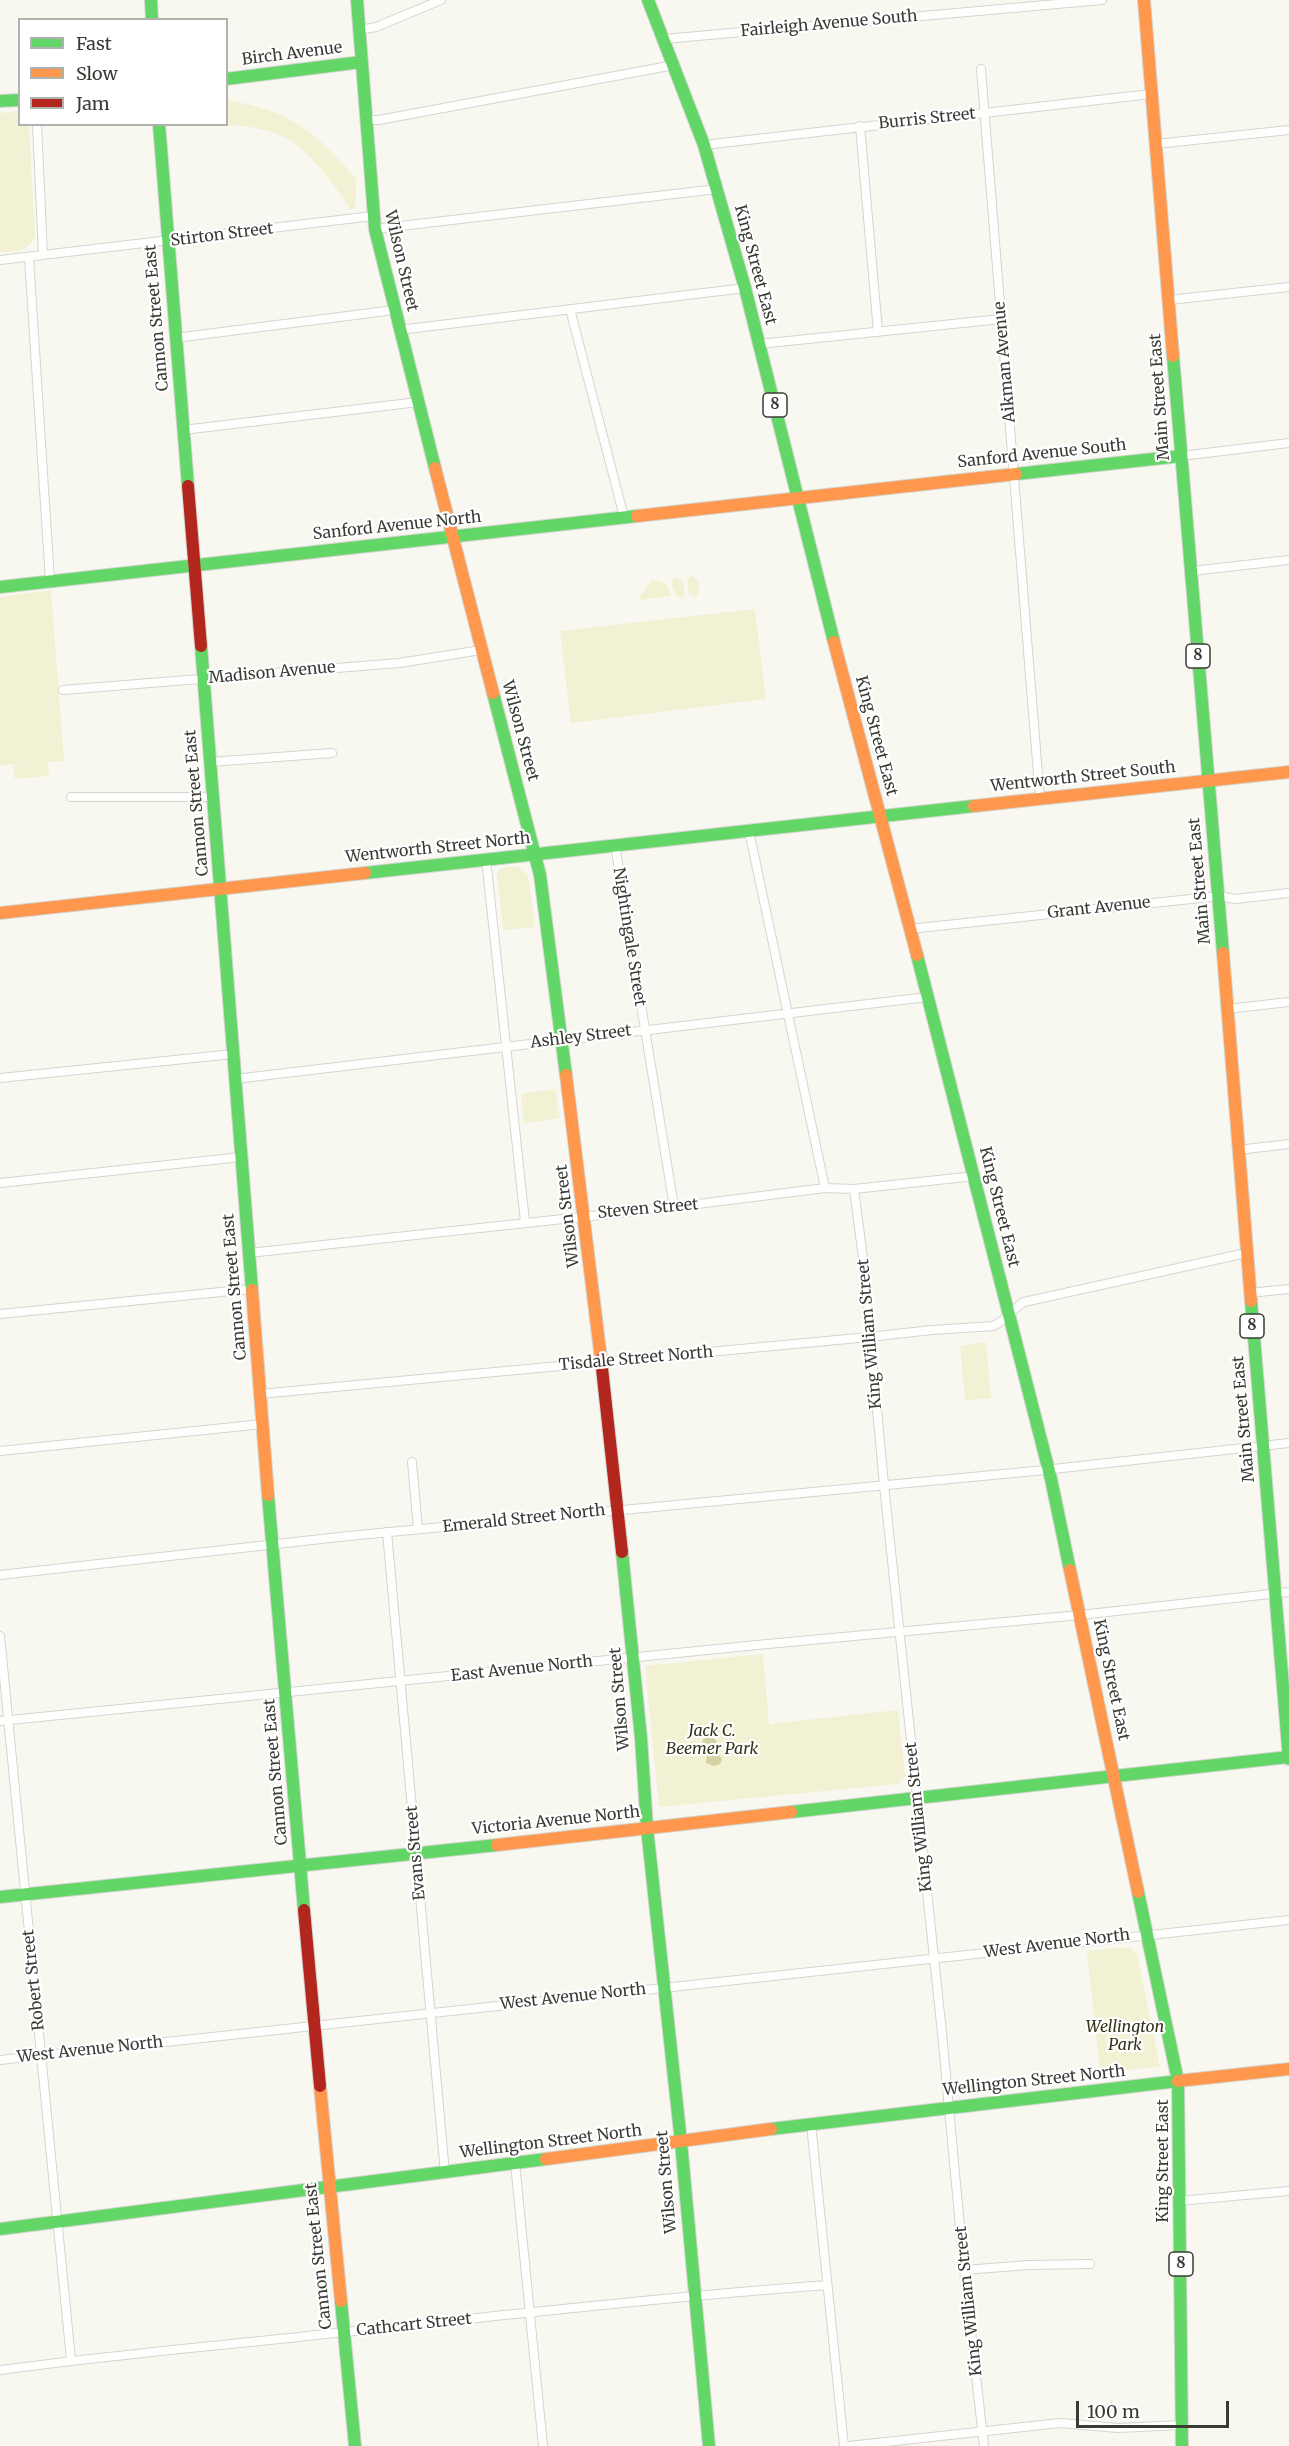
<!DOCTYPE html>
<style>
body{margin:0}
#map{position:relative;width:1289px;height:2446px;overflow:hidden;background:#f8f8f1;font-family:Merriweather,serif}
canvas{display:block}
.legend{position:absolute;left:18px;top:18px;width:210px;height:108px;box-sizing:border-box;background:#fff;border:2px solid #b1b1af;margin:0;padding:8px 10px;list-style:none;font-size:18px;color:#3b3b36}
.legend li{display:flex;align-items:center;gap:12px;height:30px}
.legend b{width:30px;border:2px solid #b1b1af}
.scale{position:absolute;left:1076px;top:2401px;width:153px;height:27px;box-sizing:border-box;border:3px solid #3b3b36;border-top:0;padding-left:8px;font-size:18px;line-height:21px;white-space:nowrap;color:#3b3b36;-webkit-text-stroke:4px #fff;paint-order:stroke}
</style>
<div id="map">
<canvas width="1289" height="2446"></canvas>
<ul class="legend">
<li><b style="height:8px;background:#63d668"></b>Fast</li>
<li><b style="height:8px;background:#ff974d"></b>Slow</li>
<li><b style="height:8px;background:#b3261e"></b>Jam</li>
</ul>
<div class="scale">100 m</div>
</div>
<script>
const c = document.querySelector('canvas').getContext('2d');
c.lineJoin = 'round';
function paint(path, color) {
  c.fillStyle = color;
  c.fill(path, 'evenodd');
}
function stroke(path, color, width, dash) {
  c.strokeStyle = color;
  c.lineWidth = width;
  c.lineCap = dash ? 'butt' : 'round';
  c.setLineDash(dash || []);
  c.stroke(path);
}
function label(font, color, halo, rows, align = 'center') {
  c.font = font + ' Merriweather,serif';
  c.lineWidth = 4.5;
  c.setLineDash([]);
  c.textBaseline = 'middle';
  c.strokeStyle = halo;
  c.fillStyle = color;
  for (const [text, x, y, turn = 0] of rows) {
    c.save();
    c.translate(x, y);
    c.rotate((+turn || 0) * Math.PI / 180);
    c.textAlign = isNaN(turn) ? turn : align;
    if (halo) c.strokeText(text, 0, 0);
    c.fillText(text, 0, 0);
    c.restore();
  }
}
const green = new Path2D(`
 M227 100C295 113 311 129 357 179L355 208 351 210C334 185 315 157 290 140 275 130 243 125 226 125Z
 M19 111 20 124 29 125 35 236C27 253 17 251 0 252V113Z
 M691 576 698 579 699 593 696 596 689 595 687 580Z
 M677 578 684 583 685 595 682 598 676 596 671 581Z
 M651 581C663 579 669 585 671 596L640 600V596Z
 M51 590 64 761 48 762 49 776 15 779 13 766 23 764 0 765V597Z
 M755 609 766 699 571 723 560 631Z
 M507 867H518L528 875 535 927 503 930 497 874 499 869Z
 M555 1089 560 1118 524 1124 521 1094Z
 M986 1342 991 1398 965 1401 960 1346Z
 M763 1654 769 1724 898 1710 905 1776 898 1784 659 1807 645 1666Z
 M1130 1947 1137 1955 1160 2067 1100 2072 1087 1951Z`);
const water = new Path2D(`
 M710 1736 716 1740 717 1753 722 1759 720 1764 714 1766 706 1763 707 1754 702 1744 703 1739Z`);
const street = new Path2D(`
 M359 30 376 27 441 0
 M664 39 1102 0
 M981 69 1040 799
 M365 120H379L674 65
 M37 124 43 255
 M860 126 878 332
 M1156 144 1289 130
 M704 145 1151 94
 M375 229 717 189
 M29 258 50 581
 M0 260 373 216
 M1169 300 1289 287
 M570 309 624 517
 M399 330 745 288
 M175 338 394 310
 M759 344 1001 319
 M183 430 418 402
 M1181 456 1289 443
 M1192 571 1289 560
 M63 690 399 663 481 650
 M210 762 332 753
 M71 797H213
 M749 831 825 1188
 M615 845 674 1207
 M486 859 525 1222
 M909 929 1219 896 1235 899 1289 893
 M1227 1009 1289 1002
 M0 1078 233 1054
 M235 1079 927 997
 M1238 1150 1289 1144
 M0 1183 241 1157
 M854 1189 863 1258 884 1485 942 2033 964 2270 984 2446
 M249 1253 674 1207 825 1188 854 1189 975 1176
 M1249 1293 1289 1289
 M0 1314 251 1289
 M260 1394 869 1337 932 1330 993 1326C1006 1321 1012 1309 1024 1302L1246 1253
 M0 1451 263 1424
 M412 1462 418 1529
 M387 1532 445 2173
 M0 1575 348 1536 1035 1471 1289 1443
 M0 1636 71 2360
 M0 1721 757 1645 1080 1615 1289 1592
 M0 2060 1289 1920
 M811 2124 844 2446
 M515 2163 543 2446
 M1179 2201 1289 2191
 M964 2270 1029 2265 1090 2264
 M2 2370C116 2354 230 2345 344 2332 505 2315 666 2297 827 2285
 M849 2446 1060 2423 1118 2428 1182 2425`);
const fast = new Path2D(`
 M151 0 152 20
 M357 0 375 229 435 468
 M648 0 704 145 745 288 834 642
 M226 79 361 62
 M0 101 20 100
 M159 124 188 486
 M1173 356 1223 953
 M1016 474 1181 456
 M0 587 637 516
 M201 646 252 1290
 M493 693 540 875 566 1075
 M365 873 974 806
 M917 955 1051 1479 1070 1570
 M1251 1301 1289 1759
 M268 1495 304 1910
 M622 1552 641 1738 647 1828 681 2142 709 2446
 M1115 1776 1289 1757
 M791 1812 1115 1776
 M1138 1892 1178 2081 1182 2446
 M0 1897 497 1845
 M771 2129 1178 2081
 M0 2229 546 2159
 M341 2301 355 2446`);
const slow = new Path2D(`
 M1144 0 1173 356
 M435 468 493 693
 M637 516 1016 474
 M834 642 917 955
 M974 806 1289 772
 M0 913 365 873
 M1223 953 1251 1301
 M566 1075 601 1359
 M252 1290 268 1495
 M1070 1570 1138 1892
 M497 1845 791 1812
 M1178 2081 1289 2069
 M320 2086 341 2301
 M546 2159 771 2129`);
const jam = new Path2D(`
 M188 486 201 646
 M601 1359 622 1552
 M304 1910 320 2086`);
const shields = [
 [775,405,24],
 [1198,656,24],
 [1252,1326,24],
 [1181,2264,24]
];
const shieldNames = [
 ["8",775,405],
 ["8",1198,656],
 ["8",1252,1326],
 ["8",1181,2264]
];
const streetNames = [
 ["Fairleigh Avenue South",829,24,-5],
 ["Birch Avenue",292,54,-7],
 ["Burris Street",927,119,-6],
 ["Stirton Street",222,235,-7],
 ["Wilson Street",401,261,77],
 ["King Street East",755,265,75],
 ["Cannon Street East",157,318,-95],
 ["Aikman Avenue",1005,362,-95],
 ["Main Street East",1160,397,-94],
 ["Sanford Avenue South",1042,454,-6],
 ["Sanford Avenue North",397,526,-6],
 ["Madison Avenue",272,673,-5],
 ["Wilson Street",520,731,75],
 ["King Street East",876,736,75],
 ["Wentworth Street South",1083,777,-6],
 ["Cannon Street East",197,803,-95],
 ["Wentworth Street North",438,848,-6],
 ["Main Street East",1200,881,-95],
 ["Grant Avenue",1099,908,-6],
 ["Nightingale Street",629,937,81],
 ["Ashley Street",581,1037,-7],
 ["King Street East",999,1207,76],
 ["Steven Street",648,1209,-5],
 ["Wilson Street",568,1216,-97],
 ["Cannon Street East",235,1287,-95],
 ["King William Street",870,1334,-95],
 ["Tisdale Street North",636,1359,-5],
 ["Main Street East",1244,1419,-95],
 ["Emerald Street North",524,1519,-6],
 ["East Avenue North",522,1669,-6],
 ["King Street East",1111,1680,78],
 ["Wilson Street",620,1699,-95],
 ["Cannon Street East",276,1772,-95],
 ["King William Street",919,1817,-96],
 ["Victoria Avenue North",556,1821,-6],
 ["Evans Street",416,1853,-95],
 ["West Avenue North",1057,1944,-7],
 ["Robert Street",34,1980,-96],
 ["West Avenue North",573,1997,-6],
 ["West Avenue North",90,2050,-6],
 ["Wellington Street North",1034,2081,-6],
 ["Wellington Street North",551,2142,-7],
 ["King Street East",1163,2161,-90],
 ["Wilson Street",667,2182,-95],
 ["Cannon Street East",319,2256,-96],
 ["King William Street",969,2301,-96],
 ["Cathcart Street",414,2325,-6]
];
const parkNames = [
 ["Jack C.",712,1731],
 ["Beemer Park",712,1749],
 ["Wellington",1125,2027],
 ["Park",1125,2045]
];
paint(green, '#f2f1d4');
paint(water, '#d4d2a2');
stroke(street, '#d5d5d0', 10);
stroke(fast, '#d5d5d0', 14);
stroke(slow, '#d5d5d0', 14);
stroke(jam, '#d5d5d0', 14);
stroke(street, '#fefefd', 8);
stroke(fast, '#63d668', 12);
stroke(slow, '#ff974d', 12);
stroke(jam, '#b3261e', 12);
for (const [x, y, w] of shields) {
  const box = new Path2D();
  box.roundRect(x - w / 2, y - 12, w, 24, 4.5);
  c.fillStyle = '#fff';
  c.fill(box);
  stroke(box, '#3b3b36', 1.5);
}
label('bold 15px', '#3b3b36', null, shieldNames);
label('16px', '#3b3b36', '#fff', streetNames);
label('italic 16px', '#333214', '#fff', parkNames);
</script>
